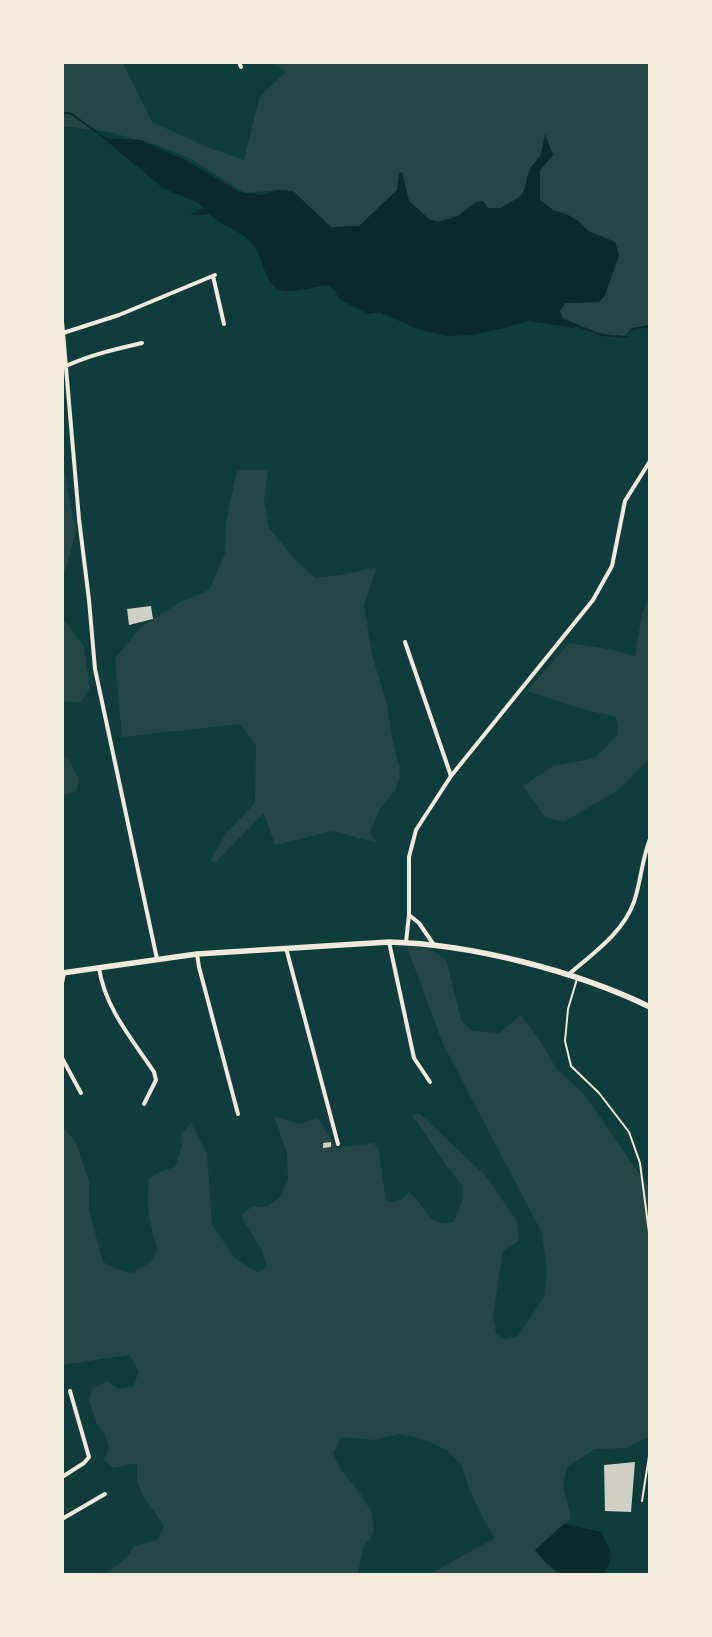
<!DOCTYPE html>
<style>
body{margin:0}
#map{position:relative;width:712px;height:1637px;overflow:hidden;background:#0f3d3e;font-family:Quicksand,sans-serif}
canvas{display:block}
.frame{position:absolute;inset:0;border:64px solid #f1e9da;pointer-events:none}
</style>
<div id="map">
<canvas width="712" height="1637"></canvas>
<div class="frame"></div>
</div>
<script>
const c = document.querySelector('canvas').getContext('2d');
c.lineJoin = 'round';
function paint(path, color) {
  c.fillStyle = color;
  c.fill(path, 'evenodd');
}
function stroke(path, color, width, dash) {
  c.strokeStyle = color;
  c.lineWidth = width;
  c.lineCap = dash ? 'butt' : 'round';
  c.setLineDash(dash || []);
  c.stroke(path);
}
const green = new Path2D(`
 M63 63H123L152 122 207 147 244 160 260 96 286 72 272 63H649V326L632 329 626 337 602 335 563 318 560 311 565 303 599 302 605 295 619 255 615 242 588 231 578 221 568 215 553 210 540 200V170L553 155 545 135 541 155 531 167 527 178 525 188 521 196 501 208H487L476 202 458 216 438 222 373 213 359 226 331 227 293 191 277 190 245 193 191 159 157 145 109 132 63 126Z
 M62 459 76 532 64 575 63 576Z
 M237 470H268L264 501 269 528 293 557 315 578 342 575 377 567 364 605 372 655 387 704 392 737 400 772 396 789 379 810 370 832 377 843 333 831 275 845 264 813 215 863 210 860 227 832 255 803 256 745 240 724 122 737 115 658 141 627 180 602 209 590 225 554 226 523Z
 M649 598V759L620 789 564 822 545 817 523 786 553 766 595 758 618 734 616 717 582 709 527 691 569 643 614 650 635 656 642 614Z
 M63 620 65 621 84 646 90 689 80 703 63 701Z
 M67 756 79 780 76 792 63 795V757Z
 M407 947 429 948 446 960 461 1020 472 1031 499 1033 521 1015 540 1041 556 1068 584 1094 649 1188V1437L643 1439 628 1448 595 1449 567 1467 563 1485 571 1518 535 1550 557 1574H430L495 1538 484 1520 469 1489 462 1466 447 1450 422 1439 399 1434 374 1440 341 1437 333 1453 341 1470 360 1493 372 1513 374 1532 362 1550 358 1574H105L126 1558 134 1546 157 1540 164 1527C156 1511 142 1500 138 1482 136 1476 137 1469 137 1463L113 1468 104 1460 109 1448 105 1434 97 1424 89 1401 92 1389 107 1381 119 1389 133 1387 139 1371 129 1355 63 1365 62 1128 65 1129 76 1143 89 1181V1210L103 1262 119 1270 132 1273 150 1262 158 1249C149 1226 146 1203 149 1179L159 1172 175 1167 182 1146 181 1134 191 1123 207 1153 212 1225 235 1258 257 1272 267 1267 261 1249 241 1216 252 1206 267 1207 280 1197 288 1180 287 1153 274 1116 299 1124 318 1118 336 1148 374 1143 379 1152 386 1201C396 1203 402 1200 409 1192 426 1205 428 1229 454 1222L462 1201 463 1186 448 1168 413 1116 419 1113 485 1175 517 1221 519 1241 503 1251 493 1316 496 1334 505 1339 518 1336 544 1297 547 1272 542 1233 443 1044Z`);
const water = new Path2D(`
 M545 134 553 155 540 170V200L553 210 568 215 578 221 588 231 615 242 619 255 605 295 599 302 565 303 560 311 562 318 576 324 575 328 528 321 504 328 472 335 446 336 417 329 380 312 368 314 339 299 335 291 328 285C315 286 303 291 290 291 262 293 266 256 250 241 238 229 220 226 209 214L200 215 190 214 203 208 197 202 164 189 103 138 141 140 189 162 239 192 263 195 277 190 293 191 331 227 359 226 397 190 399 173 402 172 409 201 429 219 438 222 458 216 476 202 483 201 488 208H501L521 196 525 188 527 178 531 167 541 155Z
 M564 1524 601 1532C610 1551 616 1555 603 1574H563L546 1563 535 1550Z`);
const stream = new Path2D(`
 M62 113H70L105 138
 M575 325 602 335 626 337 632 329 650 326`);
const building = new Path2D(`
 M151 606 153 619 129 625 127 609Z
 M331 1142V1147L323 1148V1143Z
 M635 1462 631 1512 605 1511 604 1465Z`);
const service = new Path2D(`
 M577 979 568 1009 565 1041 571 1066 599 1093 629 1132 640 1163 650 1240
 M642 1501 650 1450`);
const minor = new Path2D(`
 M239 62 241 67
 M213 276 224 324
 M62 321 79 519 89 600 95 669 157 959
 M63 333 119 315 215 275
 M66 366C90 355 116 349 142 343
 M405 642 451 776
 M409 915 419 923 434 945
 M389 942 414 1058 430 1082
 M406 942 409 915V857L416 830 451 776 593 600 612 566 625 501 650 461
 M286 948 338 1144
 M197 954 199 967 238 1114
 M99 968C105 1008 132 1039 154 1072L156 1080 144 1104
 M568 975C592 954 623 933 634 902 641 881 642 859 650 839
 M62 983 64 973
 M62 1058 81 1093
 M62 1477 84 1463 89 1457 70 1391
 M62 1519 105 1494`);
const secondary = new Path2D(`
 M62 973 197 954 389 942C471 944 576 971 650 1007`);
paint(green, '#244646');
paint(water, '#0a2a2b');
stroke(stream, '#0a2a2b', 2);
paint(building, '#cfcfc3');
stroke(service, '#f1e9da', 2);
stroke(minor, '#f1e9da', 4);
stroke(secondary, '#f1e9da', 5.5);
</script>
